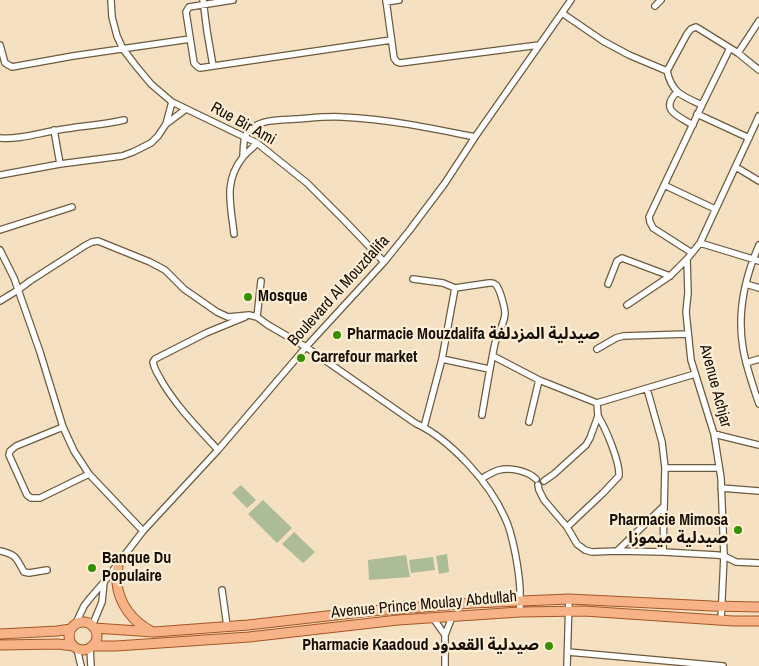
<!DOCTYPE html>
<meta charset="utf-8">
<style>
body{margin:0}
canvas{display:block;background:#f5e0c1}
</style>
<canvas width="759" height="666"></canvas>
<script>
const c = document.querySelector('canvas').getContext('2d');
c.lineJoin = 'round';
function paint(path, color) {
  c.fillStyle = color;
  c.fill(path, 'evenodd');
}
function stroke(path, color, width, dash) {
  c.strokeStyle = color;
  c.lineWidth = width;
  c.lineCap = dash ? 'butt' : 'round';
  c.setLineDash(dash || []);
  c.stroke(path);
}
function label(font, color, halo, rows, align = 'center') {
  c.font = font + ' "Archivo Narrow","Noto Sans Arabic",sans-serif';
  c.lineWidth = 4.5;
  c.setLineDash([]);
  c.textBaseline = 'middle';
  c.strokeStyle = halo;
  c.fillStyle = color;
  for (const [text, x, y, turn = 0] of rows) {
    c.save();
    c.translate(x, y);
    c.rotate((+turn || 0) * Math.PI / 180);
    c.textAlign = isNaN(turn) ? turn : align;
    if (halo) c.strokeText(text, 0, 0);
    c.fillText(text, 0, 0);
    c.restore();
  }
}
const green = new Path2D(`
 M241 485 256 500 247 508 232 493Z
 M263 500 292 528 277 543 248 514Z
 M294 532 315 552 303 563 282 544Z
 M447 554 449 572 439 574 436 556Z
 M406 555 410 577 369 580 368 560Z
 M433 557 435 570 411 573 409 560Z`);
const street = new Path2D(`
 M111 0 112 17 117 36 123 49 136 66 151 84 172 102 257 143 307 183 344 220 384 262
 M203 0 207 31 213 66
 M233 0 189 7 186 12 194 63 198 67 200 68 391 40
 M386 0 394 58 397 62 400 63 539 45
 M386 2 399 0
 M655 6 661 0
 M562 13 603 41 629 55 667 71
 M0 45 5 63 12 67 73 56 190 39
 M738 53 759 21
 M677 92C659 110 678 116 693 125
 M702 105C682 96 672 93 667 71L687 34 691 29 696 27 701 30 738 53 759 70
 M697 114 749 138
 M166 124 172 102
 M54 130 60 164
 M0 138C19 140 39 133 58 130 80 126 103 125 124 120
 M243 156C244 146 242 135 252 128 264 119 281 120 296 119 311 118 327 116 342 117 387 119 431 128 475 137
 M736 167 759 181
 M0 175 60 164 122 156 133 152 151 143 158 136 166 124 186 109
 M664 185 715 209
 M0 230 72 207
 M234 234C231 205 223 182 243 157 247 152 253 148 257 143
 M700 243 759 261
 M759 245C745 277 737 313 743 348 746 367 753 386 759 404
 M0 250 14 278 40 352 63 427 74 451 89 474 143 531
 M692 253 653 228 650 222 649 217 702 105 730 48
 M413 279 443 283 455 288 489 283C493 283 493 282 496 285 500 289 505 308 505 314 504 324 498 334 495 343 490 367 486 391 482 415
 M608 284 617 261 622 258 670 276
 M746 284 759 288
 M0 301 18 290 30 281 86 245 92 242 98 241 150 262 165 270 184 289 217 312 228 317 249 315 257 317 268 325 306 347 415 423C450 439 490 483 505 518 513 534 519 571 520 589 520 596 520 604 520 612
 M627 305 670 276 687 259
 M257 317 261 281
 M597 349 616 338 623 336 688 334
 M493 356 539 380 597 403 695 374
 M442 359 489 369
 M746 363 759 359
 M647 389 662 442 665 468 663 552
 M529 422 539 380
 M63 427 16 446 10 451 9 455 27 495 31 498H40L89 474
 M424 427 442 359 455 288
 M714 434 759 445
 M218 450C198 428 176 406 161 380 158 374 154 369 153 362L155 359 206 333 245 317
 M665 468H719
 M481 479C486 476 492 472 499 470 510 467 528 471 536 479
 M544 481 554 474 586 445 590 438 598 416 597 403
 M538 485 539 490 544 500 567 527 577 544 585 550 592 552 617 551 663 552 717 555 724 556 736 562 759 563
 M721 488 759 491
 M567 527 603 493 619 476C620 462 606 429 598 416
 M0 551C17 555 16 558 24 572L29 573 47 570
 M617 551 664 506
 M222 590 227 626
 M433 618 445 635
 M721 620 724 556 721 478 714 434 691 360 686 312 688 293 687 259 700 243 759 116
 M75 625 84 606 91 597 104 582 143 531 218 450 306 347 384 262 409 231 445 183 475 137 571 0
 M92 626 102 602 104 582
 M90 648 91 666
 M77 649 81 666
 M568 652 723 666
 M445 666V635L452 617
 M567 666 569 599`);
const primary = new Path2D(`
 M118 563C118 570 117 577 117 583 119 604 133 622 151 631
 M69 636a14 14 0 1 1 28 0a14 14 0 1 1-28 0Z
 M94 628 154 632 248 625 371 611 473 603 569 599 712 606 759 607
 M0 634 57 631 71 629
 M0 645 58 644 73 646
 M92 646H116L249 637 398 620 520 612 584 611 733 621H759`);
const markers = [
 [248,297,5,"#359000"],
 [337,335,5,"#359000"],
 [301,358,5,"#359000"],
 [738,530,5,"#359000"],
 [92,568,5,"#359000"],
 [549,646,5,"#359000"]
];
const streetNames = [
 ["Rue Bir Ami",243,124,29],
 ["Boulevard Al Mouzdalifa",339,291,-48],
 ["Avenue Achjar",715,386,75],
 ["Avenue Prince Moulay Abdullah",424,605,-5]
];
const poiNames = [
 ["Mosque",258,297],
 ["Pharmacie Mouzdalifa صيدلية المزدلفة",347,335],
 ["Carrefour market",311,358],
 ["Pharmacie Mimosa",728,521,"right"],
 ["صيدلية ميموزا",728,539,"right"],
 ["Banque Du",102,559],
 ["Populaire",102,577],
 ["Pharmacie Kaadoud صيدلية القعدود",539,646,"right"]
];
paint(green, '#acbc97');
stroke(street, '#6c5b3e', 8);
stroke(primary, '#a45726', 11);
stroke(street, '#fff', 5.5);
stroke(primary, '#f7b288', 9);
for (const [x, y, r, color] of markers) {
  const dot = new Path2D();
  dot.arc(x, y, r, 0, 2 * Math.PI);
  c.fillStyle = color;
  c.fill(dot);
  stroke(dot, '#ffeed5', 2);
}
label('16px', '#140e04', '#ffeed5', streetNames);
label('bold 16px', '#140e04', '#ffeed5', poiNames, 'left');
</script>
